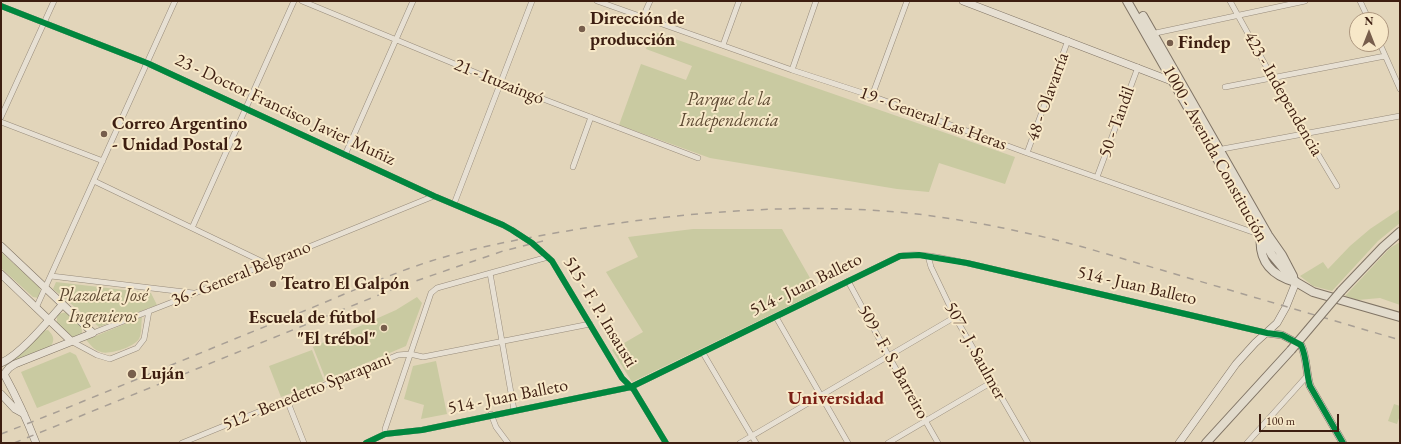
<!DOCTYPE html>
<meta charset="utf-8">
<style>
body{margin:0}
#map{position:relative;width:1401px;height:444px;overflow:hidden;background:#e2d5ba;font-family:"EB Garamond",serif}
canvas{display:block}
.frame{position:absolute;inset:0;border:2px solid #3d1e11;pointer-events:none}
.north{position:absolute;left:1349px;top:12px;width:40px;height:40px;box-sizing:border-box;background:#f7e8c8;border:1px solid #ad977f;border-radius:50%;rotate:0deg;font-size:11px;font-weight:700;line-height:16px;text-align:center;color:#3d1e11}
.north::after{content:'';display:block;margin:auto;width:14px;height:18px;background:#775e4c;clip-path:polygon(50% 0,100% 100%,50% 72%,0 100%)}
.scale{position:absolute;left:1259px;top:414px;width:80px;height:18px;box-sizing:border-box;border:2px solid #3d1e11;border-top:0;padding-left:5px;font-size:12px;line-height:14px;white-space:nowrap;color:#3d1e11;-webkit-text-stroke:3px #f7e8c8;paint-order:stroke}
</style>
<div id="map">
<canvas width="1401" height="444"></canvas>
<div class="frame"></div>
<div class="north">N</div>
<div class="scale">100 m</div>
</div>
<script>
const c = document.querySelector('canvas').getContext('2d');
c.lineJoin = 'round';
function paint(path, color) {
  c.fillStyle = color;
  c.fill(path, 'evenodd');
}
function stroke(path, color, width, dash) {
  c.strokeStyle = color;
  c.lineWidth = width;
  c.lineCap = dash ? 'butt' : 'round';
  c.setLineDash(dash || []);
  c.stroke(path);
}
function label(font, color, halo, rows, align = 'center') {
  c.font = font + ' "EB Garamond",serif';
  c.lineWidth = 4;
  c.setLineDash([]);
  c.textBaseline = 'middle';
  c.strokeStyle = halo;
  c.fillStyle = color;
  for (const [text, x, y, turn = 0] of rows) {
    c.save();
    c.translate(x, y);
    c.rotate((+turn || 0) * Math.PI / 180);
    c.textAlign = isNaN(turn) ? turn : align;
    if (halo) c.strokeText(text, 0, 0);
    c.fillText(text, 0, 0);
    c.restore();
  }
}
const green = new Path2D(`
 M652 31 1015 157 1005 184 939 163 929 192 897 189 710 158 619 125 641 64 686 80 692 66 646 49Z
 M1400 209V223L1378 241 1332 291 1313 286 1300 276 1323 262 1328 269 1350 246 1370 229Z
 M693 229H782L818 292 632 382 612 350 643 332 606 272 638 257 628 237Z
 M1400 242V305L1380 298 1358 300 1345 296 1390 248Z
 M1 252 39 287 42 294 39 298 33 297 1 268Z
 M56 282 151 293 157 305 99 327 53 289Z
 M417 297 422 303 406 346 326 380 313 347 396 310Z
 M67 312C73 318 83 324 82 333L76 337H72L57 323V318L58 314Z
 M142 317C141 323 142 334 139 339 134 347 109 355 101 352 94 350 91 345 86 340Z
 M48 330C53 335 56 340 50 347L5 367V365L10 363 42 331Z
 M312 350 324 381 281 397 269 366Z
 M70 352 76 355 91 387 37 408 21 372Z
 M436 361 447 414 421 419 424 405 404 399 413 366Z
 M1394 404 1400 406V415L1397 424 1388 421Z`);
const street = new Path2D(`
 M302 1 501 83 698 158
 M597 1 792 70 872 96 1027 153 1261 235
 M1230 1 1272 77 1337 186
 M1360 1 1369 20
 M1 6 147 63 434 196 503 225 512 230 532 243 552 261 622 378 634 390 666 443
 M643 17 650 1
 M1151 34 1305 1
 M1380 44 1400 89
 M723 45 739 1
 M792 70 816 1
 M1225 87 1385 56
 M872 96 907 1
 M1 117 54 1
 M1 122 103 161
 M1217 150 1400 116
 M1027 153 1068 40
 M345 155 413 1
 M573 167 591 117
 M1097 177 1138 67
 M94 181 267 264
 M454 204 532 1
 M192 228 294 1
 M928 256 931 267 955 317 1028 443
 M490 273 514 410
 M51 276 193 293
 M848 281 888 355 938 443
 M36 308 175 1
 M776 317 848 443
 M93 333 193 294 434 196
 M71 341 97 355 110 359 137 348 144 339 149 311
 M703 353 756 443
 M287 400 304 443
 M491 414 496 427 508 443
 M385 434V429L430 296 431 293 437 288 548 257
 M182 443 398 355 410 354 423 357 590 324
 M366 443 385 434 422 430 631 387 900 256C922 252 946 259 967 263L1267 333
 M740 443 955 317
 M888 443 992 382
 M1247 443 1307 376`);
const secondary = new Path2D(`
 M963 1 1174 82
 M1 246 93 333 15 364 9 368 5 373
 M1 274 71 341
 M1267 333 1282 335 1301 345C1307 357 1306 373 1310 386L1343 443
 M1 363C20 355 48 321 62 305
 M5 376C17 398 27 420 36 443
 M1 394 15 409 24 414
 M1179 443 1236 364 1255 343 1277 323 1286 307 1296 282`);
const primary = new Path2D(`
 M1127 1 1272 255 1282 267 1296 282 1313 292 1400 317
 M1143 16 1268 235 1282 255 1293 276
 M1261 235C1258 261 1271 275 1295 282
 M1341 291 1383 247 1400 232
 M1206 443 1291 350`);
const rail = new Path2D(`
 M1 434C99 396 196 354 294 315 339 297 384 276 431 261 482 245 537 236 591 227 698 211 808 202 917 214 973 221 1028 232 1083 247L1400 340
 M14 443 401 286 503 251 543 241`);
const primaryBridge = new Path2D(`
 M1291 350 1341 291`);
const cycleway = new Path2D(`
 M1 6 147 63 434 196 503 225 512 230 532 243 552 261 622 378 634 390 666 443
 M366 443 385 434 422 430 631 387 900 256 919 255 967 263 1267 333 1282 335 1301 345C1307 357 1306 373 1310 386L1343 443`);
const markers = [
 [582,29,4,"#775e4c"],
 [1170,43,4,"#775e4c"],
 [104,134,4,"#775e4c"],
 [273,284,4,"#775e4c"],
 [384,328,4,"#775e4c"],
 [132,374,5,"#775e4c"]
];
const poiNames = [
 ["Dirección de",590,19],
 ["producción",590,40],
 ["Findep",1178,43],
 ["Correo Argentino",112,124],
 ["- Unidad Postal 2",112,145],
 ["Teatro El Galpón",281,284],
 ["Escuela de fútbol",376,318,"right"],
 ["\"El trébol\"",376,339,"right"],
 ["Luján",141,374]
];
const streetNames = [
 ["21 - Ituzaingó",499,82,22],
 ["423 - Independencia",1283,94,60],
 ["48 - Olavarría",1048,97,-70],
 ["23 - Doctor Francisco Javier Muñiz",285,110,25],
 ["19 - General Las Heras",933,119,20],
 ["50 - Tandil",1117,122,-70],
 ["1000 - Avenida Constitución",1215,154,61],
 ["36 - General Belgrano",241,274,-22],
 ["514 - Juan Balleto",806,285,-26],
 ["514 - Juan Balleto",1137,286,13],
 ["515 - F. P. Insausti",600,312,59],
 ["507 - J. Saulmer",975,351,61],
 ["509 - F. S. Barreiro",893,362,61],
 ["512 - Benedetto Sparapani",307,392,-22],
 ["514 - Juan Balleto",508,397,-11]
];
const parkNames = [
 ["Parque de la",729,100],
 ["Independencia",729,121],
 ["Plazoleta José",103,296],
 ["Ingenieros",103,317]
];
const neighbourhoodNames = [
 ["Universidad",836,399]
];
paint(green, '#c9caa1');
stroke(street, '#978b7b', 6);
stroke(secondary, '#807465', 8);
stroke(primary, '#807465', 10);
stroke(street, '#e7e0d3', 5);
stroke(secondary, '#e7e0d3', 7);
stroke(primary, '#e2dbcc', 8);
stroke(rail, '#a89f95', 1.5, [7, 7]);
stroke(primaryBridge, '#807465', 10, []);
stroke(primaryBridge, '#e2dbcc', 8);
stroke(cycleway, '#00873e', 6);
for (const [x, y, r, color] of markers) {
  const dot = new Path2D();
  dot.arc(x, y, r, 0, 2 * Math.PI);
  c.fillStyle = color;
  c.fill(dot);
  stroke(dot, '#f7e8c8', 1.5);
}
label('bold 18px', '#3d1e11', '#f7e8c8', poiNames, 'left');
label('18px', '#3d1e11', '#f7e8c8', streetNames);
label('italic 18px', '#5b4730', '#f7e8c8', parkNames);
label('bold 19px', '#7a1f14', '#f7e8c8', neighbourhoodNames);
</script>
